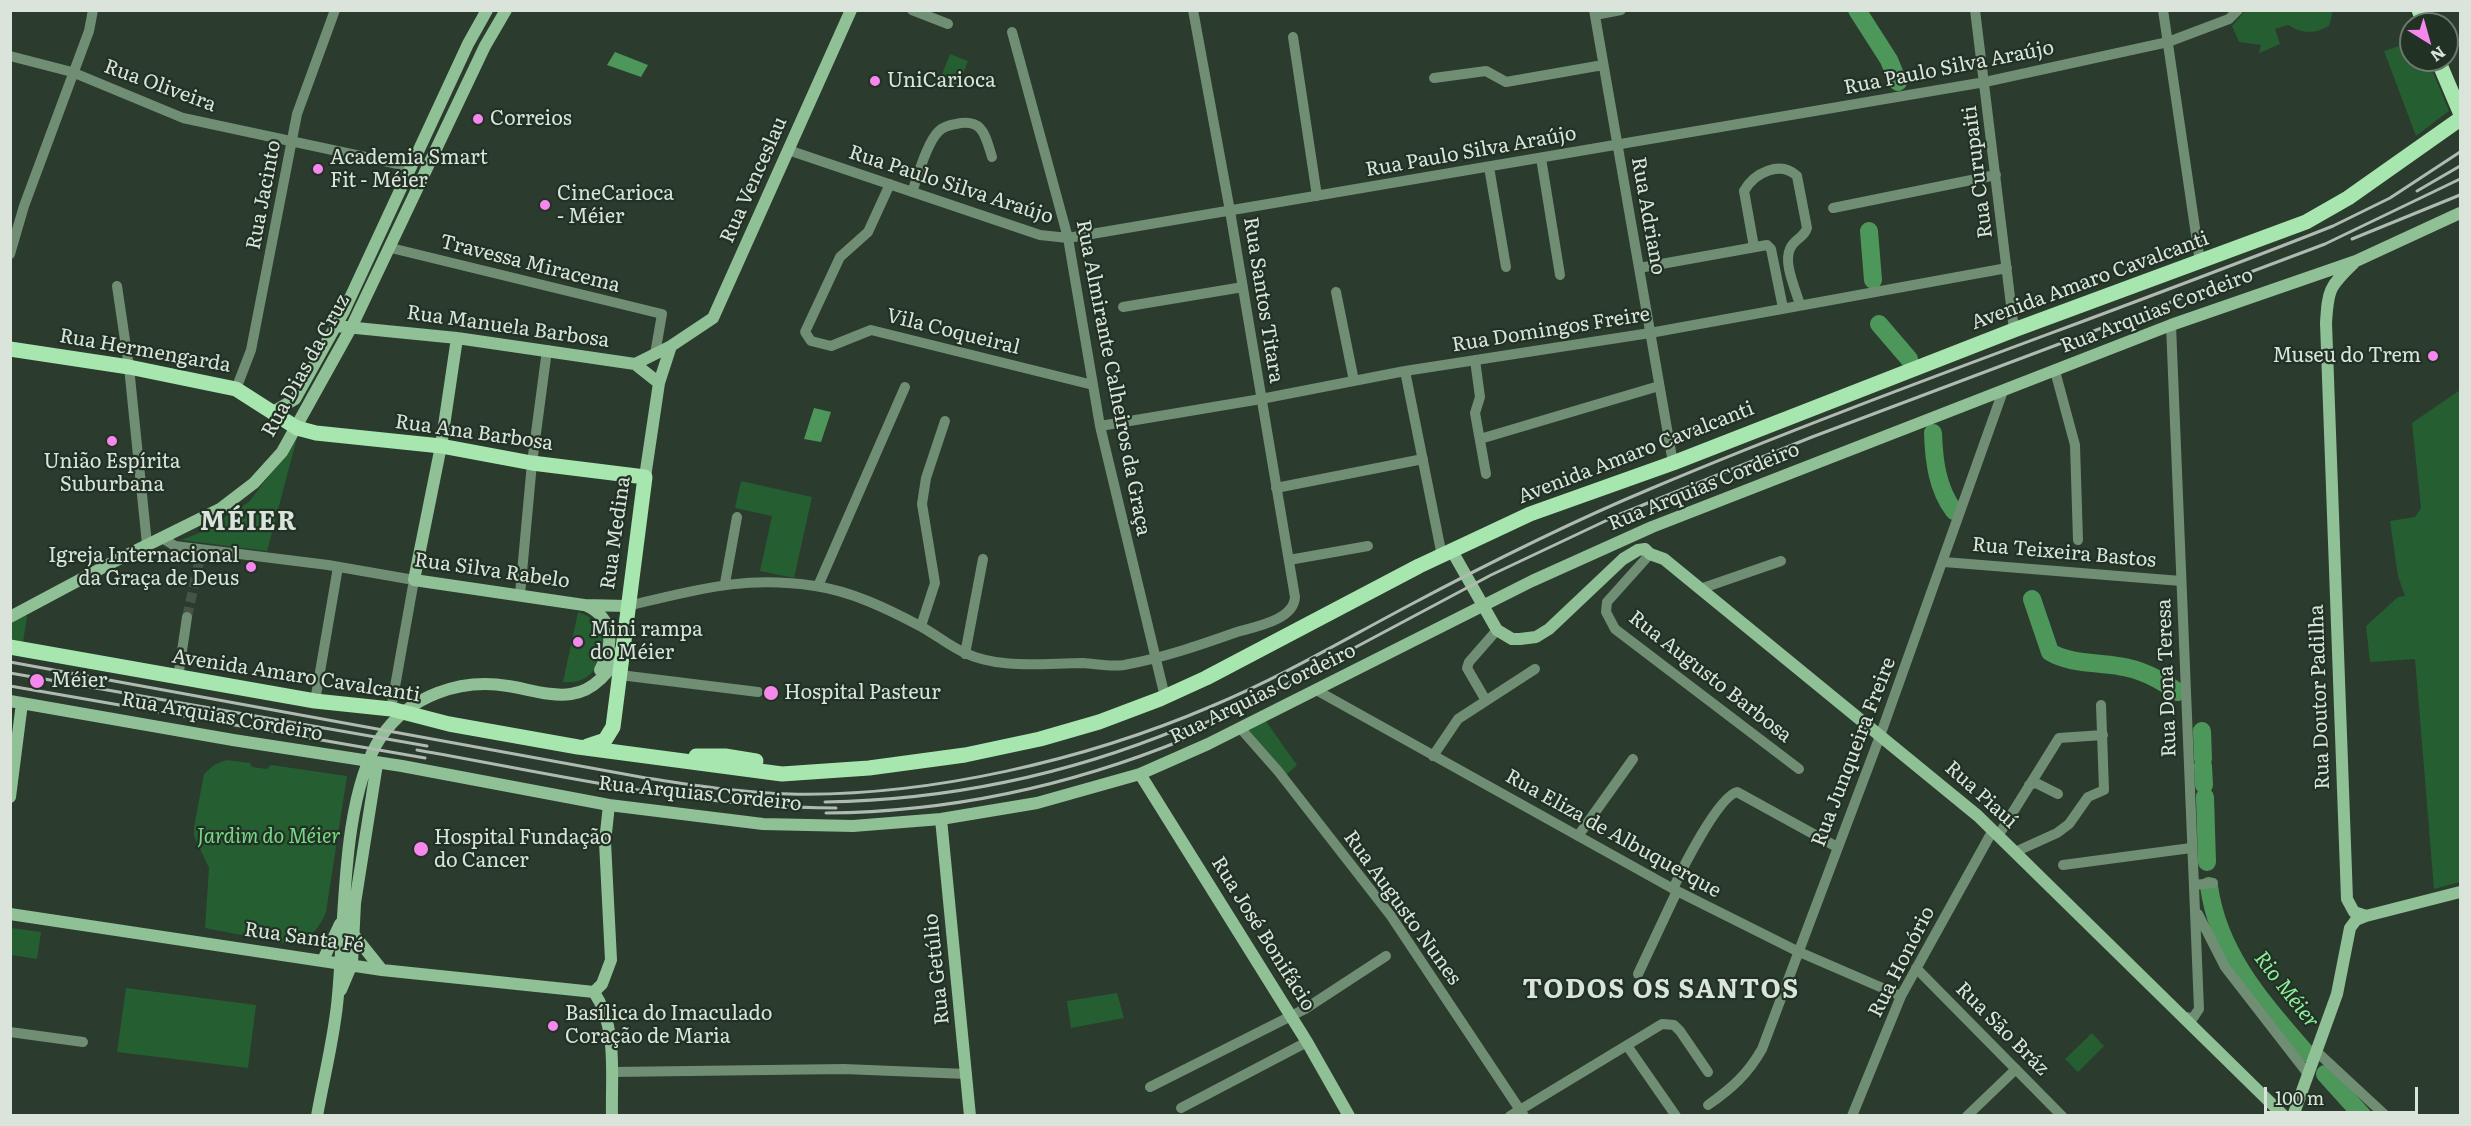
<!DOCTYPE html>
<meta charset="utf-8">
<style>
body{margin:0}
#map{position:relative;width:2471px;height:1126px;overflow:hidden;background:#2b3b2d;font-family:Literata,serif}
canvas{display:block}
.frame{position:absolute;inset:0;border:12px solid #dae4db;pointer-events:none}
.north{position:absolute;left:2399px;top:12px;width:60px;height:60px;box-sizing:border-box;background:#213123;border:2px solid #6b796d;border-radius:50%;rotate:143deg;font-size:16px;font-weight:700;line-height:24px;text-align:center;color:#dae4db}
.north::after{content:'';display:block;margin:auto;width:21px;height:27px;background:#f688ed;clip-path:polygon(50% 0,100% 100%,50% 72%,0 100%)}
.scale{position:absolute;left:2264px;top:1087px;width:154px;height:27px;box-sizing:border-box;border:3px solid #dae4db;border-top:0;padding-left:8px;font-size:18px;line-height:21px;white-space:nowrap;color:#dae4db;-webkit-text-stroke:4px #213123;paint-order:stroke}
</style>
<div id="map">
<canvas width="2471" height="1126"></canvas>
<div class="frame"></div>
<div class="north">N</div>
<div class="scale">100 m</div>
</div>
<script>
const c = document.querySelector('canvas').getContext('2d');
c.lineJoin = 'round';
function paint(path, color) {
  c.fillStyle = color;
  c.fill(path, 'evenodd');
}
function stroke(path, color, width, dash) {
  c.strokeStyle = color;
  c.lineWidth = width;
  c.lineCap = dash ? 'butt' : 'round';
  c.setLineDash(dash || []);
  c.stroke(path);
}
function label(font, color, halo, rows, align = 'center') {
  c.font = font + ' Literata,serif';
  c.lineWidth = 4.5;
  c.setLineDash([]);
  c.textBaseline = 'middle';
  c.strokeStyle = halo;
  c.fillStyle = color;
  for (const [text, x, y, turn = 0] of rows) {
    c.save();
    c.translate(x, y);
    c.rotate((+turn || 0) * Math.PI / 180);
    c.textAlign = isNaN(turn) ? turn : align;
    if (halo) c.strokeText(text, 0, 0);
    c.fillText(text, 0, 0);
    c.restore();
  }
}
const green = new Path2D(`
 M2245 11V10L2333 11 2329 26C2314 34 2303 34 2288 25L2275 29 2280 44 2259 53 2261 45 2239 42 2232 26Z
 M2411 42V60H2428L2449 111 2416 136 2384 51Z
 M950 54 968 61 957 89 939 82Z
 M2460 390V882L2434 889 2415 659 2370 662 2366 626 2398 597 2405 596 2398 576 2390 521 2415 517 2421 508 2412 423Z
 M297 438 267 551 181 540 197 534 249 502Z
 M741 481 812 497 794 578 760 571 772 516 735 508Z
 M578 612 588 616 605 633C602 659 595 685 563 682Z
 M25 613 27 617 23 642 11 639 10 621Z
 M1265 720 1297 765 1285 776 1247 730Z
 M226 760 250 763 252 767 267 769 271 765 347 776 326 912C319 930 307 942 288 944L205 928 209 868 194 836V827L204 774 214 765Z
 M11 928 41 932 37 959 11 955Z
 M126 988 256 1005 248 1068 117 1052Z
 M1117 993 1124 1018 1071 1028 1067 1001Z
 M2092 1033 2104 1046 2078 1072 2065 1059Z`);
const water = new Path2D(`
 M615 52 648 65 641 77 607 65Z
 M814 408 831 412 821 442 804 439Z`);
const river = new Path2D(`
 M1857 10 1889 60 1898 82
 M1869 231 1873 280
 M1879 324 1909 359
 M1933 433C1934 461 1937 488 1954 511
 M2032 599 2050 652C2070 664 2095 662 2118 666 2141 669 2159 679 2178 692
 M2202 731 2203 759
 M2203 766 2204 785
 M2205 797 2207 862
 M2209 886C2218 954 2263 1003 2306 1053
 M2325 1074 2363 1116`);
const streetTunnel = new Path2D(`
 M187 617 200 558`);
const street = new Path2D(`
 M912 10 948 24
 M1594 10 1673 463
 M1975 10 2014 330
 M2163 10 2200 262
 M1595 15 1621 10
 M1012 32 1068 238 1100 426 1165 697
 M1293 37 1317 196
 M10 56 72 72 183 118 412 167
 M1434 78 1486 71 1506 82 1603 65
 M788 150 1040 235 1068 238 1985 82 2168 42 2229 19 2238 10
 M1541 158 1560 275
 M1489 167 1506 267
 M890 184 868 232 840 257 805 332 811 341 831 346 871 330 1093 385
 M912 192C918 176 927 142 939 131 943 127 950 125 956 124 983 118 985 135 992 157
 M1833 208 1996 175
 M1754 247 1744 191C1754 173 1780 160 1797 176L1807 228C1804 238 1794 239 1790 249 1783 263 1796 290 1800 305
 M391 248 662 314 655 354
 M10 254 24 206 89 31 93 10
 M1639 268 1767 245 1771 249 1783 308
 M117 286 129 367 147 544
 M1336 292 1354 381
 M1123 307 1243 287
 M2171 325 2199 1009 2193 1018 2184 1017
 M1475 360 1480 397 1475 413 1486 474
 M1405 371 1442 556
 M2055 371 2075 445 2078 540
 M236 389 251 350 297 114 335 10
 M1100 426 1261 399 1405 371 1650 333 2007 268
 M1480 439 1659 386
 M1276 488 1423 459
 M162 538 175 546 328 565 414 580 391 709
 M1650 554 1607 602 1606 612 1615 629 1799 769
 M1289 560 1368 546
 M1944 562 2181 581
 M725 583 737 517
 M818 586 905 387
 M1700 589 1781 561
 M520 594 532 463 547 350
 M627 606C697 590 743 575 815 586 851 591 888 609 920 626 935 634 948 645 963 652 999 670 1044 663 1083 663 1097 664 1111 667 1124 665 1163 658 1200 645 1237 632 1255 627 1294 620 1295 597L1230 211 1193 10
 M921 626 935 583 922 504 926 478 945 421
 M965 654 983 559
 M620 675 758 692
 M178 678 187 617
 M1316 690 1677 891 1797 951 1901 996
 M1485 699 1467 668 1469 662 1497 630
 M315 701 338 567
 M1241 729 1278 771 1391 916 1524 1116
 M1433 756 1458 719 1535 669
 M2029 785 2036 783 2058 794
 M1578 836 1633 759
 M1998 836 2059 738 2103 735
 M2015 852 2057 833 2069 824 2088 797 2104 790 2101 705
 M2063 865 2191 848
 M2195 885 2213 883
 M1673 889C1682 869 1718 797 1737 792L1837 847
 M2198 914 2225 967 2308 1074
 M1916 968 2062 1116
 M1638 974 1677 891
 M10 1032 83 1042
 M1628 1047 1676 1116
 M2317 1052 2386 1116
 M612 1072 844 1069 967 1074
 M1150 1087 1305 1009 1386 956
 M1708 1105C1731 1089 1748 1074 1762 1049L1880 736 2003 391
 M1181 1108 1307 1042
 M1510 1116 1662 1024 1674 1025 1680 1031 1708 1072
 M1852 1116 1901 996 1993 830
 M1967 1116 2016 1069`);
const secondary = new Path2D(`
 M2353 264C2329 287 2328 290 2326 323L2347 899 2354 912 2366 916
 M336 326 457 338 635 364 671 346 713 318 851 10
 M457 338 441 446 414 580 584 605 627 606
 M635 364 659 383
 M273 412 295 399 344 311 468 44 487 10
 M645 477 659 383 671 346
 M1645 549 1650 554 1664 559 1978 816 2284 1116
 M1452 551 1497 630 1512 639H1520L1536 637 1549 629 1623 559 1638 550 1645 549
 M585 605C615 618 614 645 600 670
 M10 617 115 561 220 509 254 483 282 452 352 326 485 46 506 10
 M10 701 233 740 402 766 609 805 763 824 853 826 941 819 1037 803 1140 774 1208 744 1532 581 1652 527 2171 325 2356 261 2460 213
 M1140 774 1307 1042 1349 1116
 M10 797 22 703
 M941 819 970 1116
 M10 914 382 970 594 992
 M354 935 382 970
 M323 960 340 924
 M341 990 352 964 355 903 377 764
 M594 992 602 984 611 960 605 842 609 805
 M594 992C618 1028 611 1074 612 1116
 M317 1116C324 1076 335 1035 338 995 345 924 341 796 381 737 409 696 460 678 508 686 528 689 551 697 571 694 594 691 611 671 620 651
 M2293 1116 2337 994 2350 928 2356 920 2366 916 2460 892`);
const primary = new Path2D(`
 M2419 10 2425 24
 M2438 60 2460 112
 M10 349 129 367 236 389 297 428 316 433 441 446 532 463 645 477 613 727 605 740 587 746
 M10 647 315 701 391 709 449 724 578 747 782 774 869 768 965 755 1040 739 1099 722 1160 699 1206 678 1419 566 1530 514 1673 463 2014 330 2306 222 2348 198 2460 119
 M696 756H725L756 761`);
const rail = new Path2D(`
 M2417 191 2460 166
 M2352 239 2460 195
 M10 662 646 778C694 785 742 793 790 794 928 797 1086 760 1212 706 1279 678 1342 641 1406 607 1485 565 1566 524 1650 489 1875 394 2106 316 2333 226L2390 198 2460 152
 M10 673 427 746
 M10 686 425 758
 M1174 737 1266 695 1491 575 1618 515 1812 437 2325 244 2460 179
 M417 750C555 774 695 808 836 808
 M825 802C948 800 1067 775 1181 728
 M826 813C950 812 1070 786 1185 739`);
const markers = [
 [875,81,6,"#f688ed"],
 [478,119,6,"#f688ed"],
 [318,169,6,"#f688ed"],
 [545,205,6,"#f688ed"],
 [2433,356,6,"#f688ed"],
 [112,441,6,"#f688ed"],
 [251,567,6,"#f688ed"],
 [578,642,6,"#f688ed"],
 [37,681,8,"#f688ed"],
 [771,693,8,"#f688ed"],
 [421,849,8,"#f688ed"],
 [553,1026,6,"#f688ed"]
];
const streetNames = [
 ["Rua Paulo Silva Araújo",1949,68,-11],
 ["Rua Oliveira",160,86,20],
 ["Rua Paulo Silva Araújo",1471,152,-10],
 ["Rua Curupaiti",1978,172,-97],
 ["Rua Venceslau",754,180,-66],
 ["Rua Paulo Silva Araújo",951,185,18],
 ["Rua Jacinto",264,195,-79],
 ["Rua Adriano",1648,216,80],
 ["Travessa Miracema",530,264,14],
 ["Avenida Amaro Cavalcanti",2090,281,-20],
 ["Rua Santos Titara",1263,300,81],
 ["Rua Arquias Cordeiro",2157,311,-21],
 ["Rua Manuela Barbosa",508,327,8],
 ["Rua Domingos Freire",1551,330,-9],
 ["Vila Coqueiral",953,332,14],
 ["Rua Hermengarda",145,351,10],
 ["Rua Dias da Cruz",306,366,-61],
 ["Rua Almirante Calheiros da Graça",1113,378,79],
 ["Rua Ana Barbosa",474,433,8],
 ["Avenida Amaro Cavalcanti",1636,453,-21],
 ["Rua Arquias Cordeiro",1704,487,-22],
 ["Rua Medina",616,533,-82],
 ["Rua Teixeira Bastos",2064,553,5],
 ["Rua Silva Rabelo",492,571,8],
 ["Avenida Amaro Cavalcanti",296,676,9],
 ["Rua Augusto Barbosa",1710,677,38],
 ["Rua Dona Teresa",2167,678,-92],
 ["Rua Arquias Cordeiro",1263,694,-26],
 ["Rua Doutor Padilha",2320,697,-92],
 ["Rua Arquias Cordeiro",222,717,10],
 ["Rua Junqueira Freire",1854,752,-69],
 ["Rua Arquias Cordeiro",700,794,6],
 ["Rua Piauí",1981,795,42],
 ["Rua Eliza de Albuquerque",1613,834,29],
 ["Rua Augusto Nunes",1402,908,54],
 ["Rua José Bonifácio",1263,934,58],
 ["Rua Santa Fé",304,938,8],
 ["Rua Honório",1902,962,-63],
 ["Rua Getúlio",937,969,-96],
 ["Rua São Bráz",2002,1029,45]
];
const poiNames = [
 ["UniCarioca",887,81],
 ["Correios",490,119],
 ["Academia Smart",330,158],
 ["Fit - Méier",330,181],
 ["CineCarioca",557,194],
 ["- Méier",557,217],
 ["Museu do Trem",2421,356,"right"],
 ["União Espírita",112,462,"center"],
 ["Suburbana",112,485,"center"],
 ["Igreja Internacional",239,556,"right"],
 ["da Graça de Deus",239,579,"right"],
 ["Mini rampa",590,630],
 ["do Méier",590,653],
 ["Méier",51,681],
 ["Hospital Pasteur",784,693],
 ["Hospital Fundação",434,838],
 ["do Cancer",434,861],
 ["Basílica do Imaculado",565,1014],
 ["Coração de Maria",565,1037]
];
const parkNames = [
 ["Jardim do Méier",269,837]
];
const waterNames = [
 ["Rio Méier",2286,990,52]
];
const districtNames = [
 ["MÉIER",249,522],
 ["TODOS OS SANTOS",1661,990]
];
paint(green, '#255f31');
paint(water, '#4e975b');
stroke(river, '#4e975b', 18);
stroke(streetTunnel, '#455447', 10, [10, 5]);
stroke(street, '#708e74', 10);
stroke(secondary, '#90c095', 12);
stroke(primary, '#a7e6af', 15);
stroke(rail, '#afbbb1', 3);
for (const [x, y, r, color] of markers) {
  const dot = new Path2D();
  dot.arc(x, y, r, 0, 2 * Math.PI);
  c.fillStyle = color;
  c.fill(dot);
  stroke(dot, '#213123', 2);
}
label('20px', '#dae4db', '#213123', streetNames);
label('20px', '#dae4db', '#213123', poiNames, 'left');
label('italic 20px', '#78d988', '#213123', parkNames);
label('italic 21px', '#8def9d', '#213123', waterNames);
c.letterSpacing = '1.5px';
label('bold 26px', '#dae4db', '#213123', districtNames);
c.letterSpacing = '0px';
</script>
